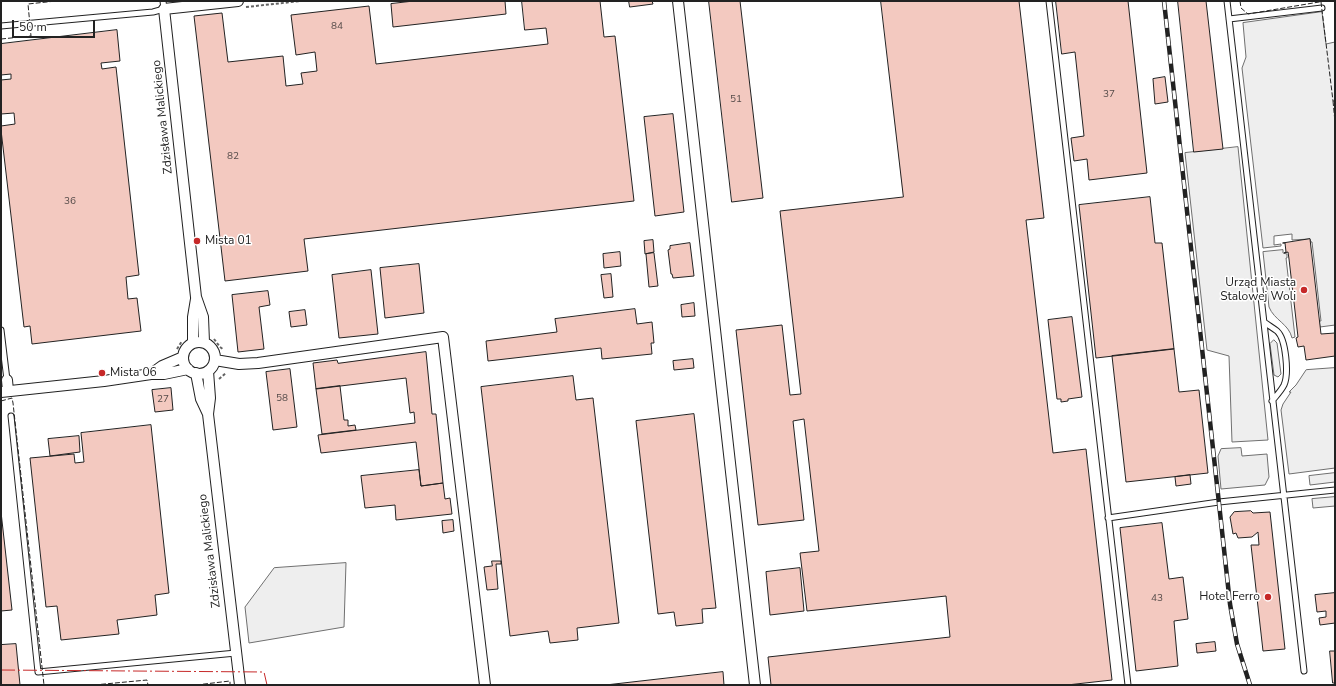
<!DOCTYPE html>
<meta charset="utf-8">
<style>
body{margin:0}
#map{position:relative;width:1336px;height:686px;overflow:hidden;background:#fff;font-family:"Nunito Sans",sans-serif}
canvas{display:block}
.frame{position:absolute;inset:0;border:2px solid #222;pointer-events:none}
.scale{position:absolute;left:12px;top:20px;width:83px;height:18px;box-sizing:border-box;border:2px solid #222;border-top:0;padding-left:5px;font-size:12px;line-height:14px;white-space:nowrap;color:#222;-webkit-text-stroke:3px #fff;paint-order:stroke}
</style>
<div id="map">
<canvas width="1336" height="686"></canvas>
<div class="frame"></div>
<div class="scale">50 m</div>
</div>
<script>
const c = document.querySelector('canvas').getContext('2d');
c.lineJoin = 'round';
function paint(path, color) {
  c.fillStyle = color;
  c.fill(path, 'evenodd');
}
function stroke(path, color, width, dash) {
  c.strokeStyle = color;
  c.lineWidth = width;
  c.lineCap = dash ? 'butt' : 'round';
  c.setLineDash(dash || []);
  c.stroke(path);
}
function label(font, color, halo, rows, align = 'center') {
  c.font = font + ' "Nunito Sans",sans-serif';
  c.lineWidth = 3;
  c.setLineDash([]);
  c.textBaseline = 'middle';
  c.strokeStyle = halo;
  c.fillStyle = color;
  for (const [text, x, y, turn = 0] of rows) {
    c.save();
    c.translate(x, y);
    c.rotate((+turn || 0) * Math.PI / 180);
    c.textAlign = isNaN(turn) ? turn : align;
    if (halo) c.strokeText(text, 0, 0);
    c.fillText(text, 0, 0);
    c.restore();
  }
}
const green = new Path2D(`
 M1322 12 1326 44 1335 42V325L1320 327 1319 321H1321L1312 242H1311L1310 239 1292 240V234L1274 236V245L1281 244V246L1263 248 1242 68 1246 57 1243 23Z
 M1238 147 1268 440 1232 442 1229 356 1207 350 1185 153Z
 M1283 250V253L1287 254V258H1286L1295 337 1292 338C1289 324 1274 320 1269 307L1263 252Z
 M1274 340 1277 343 1281 374 1278 377 1274 375 1270 344Z
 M1335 368V468L1289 474 1281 410 1283 404 1291 392H1289L1296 385 1306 370Z
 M1335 473V482L1310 485 1309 476Z
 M1335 497V506L1313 508 1312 499Z
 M346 563 344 627 249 643 245 607 274 568Z`);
const parking = new Path2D(`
 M1241 448 1242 456 1267 454 1269 477 1265 485 1221 489 1218 456 1221 449Z`);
const building = new Path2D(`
 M414 1H505L506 14 393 27 391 4Z
 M522 1H600L604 37 615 36 634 201 304 239 308 271 225 281 194 16 222 13 228 62 283 56 286 86 303 84 301 73 317 71 315 52 296 55 291 15 369 6 376 64 548 44 546 28 525 30Z
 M629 1H652L653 4 630 7Z
 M709 1H740L763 198 732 202Z
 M881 1H1019L1044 218 1026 220 1053 453 1086 449 1112 680 1067 685H771L768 657 950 637 946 596 807 611 800 553 819 551 804 419 793 421 804 520 758 525 736 330 782 325 790 395 801 394 780 211 903 197Z
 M1056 1H1128L1147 173 1089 180 1087 159 1074 161 1071 138 1084 136 1075 52 1062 54Z
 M1178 1H1206L1223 149 1194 152Z
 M117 30 120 61 101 63 102 69 116 67 139 275 126 277 128 299 137 298 141 331 32 344 30 326 24 327 1 130V126L15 124 14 113 1 114V80L11 79V74L1 75V44Z
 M1165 77 1168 102 1155 104 1153 79Z
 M673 114 684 212 655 216 644 117Z
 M1150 197 1155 243H1162L1174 349 1096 358 1079 205Z
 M1310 239 1321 334 1335 333V356L1306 360 1304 346 1298 347 1296 338 1298 337 1289 259 1288 252 1284 253 1286 252 1285 243H1283Z
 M653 240 654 252 645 254 644 241Z
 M690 243 694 276 673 278 672 274H671L668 250 670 249V246Z
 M620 252 621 266 604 268 603 254Z
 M654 253 658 286 649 287 646 254Z
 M419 264 424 313 385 318 380 268Z
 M371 270 378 334 339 338 332 275Z
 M611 274 613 297 604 298 601 275Z
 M268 291 270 305 259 307 264 349 238 352 232 295Z
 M694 303 695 316 682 317 681 305Z
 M635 309 637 324 652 322 654 343H651L652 354 602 359 601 348 488 361 486 341 557 332 555 319Z
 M305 310 307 325 291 327 289 312Z
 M1072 317 1082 397 1068 399V401L1061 402V399H1057L1048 320Z
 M1174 349 1179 392 1199 390 1208 473 1126 482 1112 356Z
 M426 352 432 414H436L443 483 421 486 416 442 321 453 318 435 415 423 414 412 410 413 406 378 316 389 313 363 337 360 338 363Z
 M693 359 694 368 674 370 673 361Z
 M290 369 297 427 273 430 266 372Z
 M573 376 576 400 593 398 619 623 577 628 578 640 550 643 548 631 510 636 481 387Z
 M340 386 344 420H348V426L355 425 356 430 322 434 316 389Z
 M171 388 173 410 155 412 152 390Z
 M694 414 716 608 702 609 703 623 676 626 674 612 658 614 636 421Z
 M151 425 169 593 155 595 157 615 117 620 119 634 61 640 57 606 46 607 30 458 74 454 75 463 84 462 81 433Z
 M79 436 80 452 50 456 48 439Z
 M419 470 421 486 443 483 445 499 450 498 452 514 396 520 395 505 365 508 361 476Z
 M1190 475 1191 484 1176 486 1175 477Z
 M1251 511 1253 513 1270 512 1285 649 1263 651 1251 545H1259L1258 532 1252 537 1238 538 1236 533 1233 534 1230 517 1234 512Z
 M1 512 12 610 1 611Z
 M453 520 454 531 443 533 442 521Z
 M1162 523 1169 579 1183 577 1188 619 1174 621 1178 666 1136 671 1120 528Z
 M492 561H501V564H496L498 589 487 590 484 567 492 566Z
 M800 568 804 611 770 615 766 572Z
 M1335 593V623L1320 625 1319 618 1326 617V611L1317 612 1315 595Z
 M1215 642 1216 651 1197 653 1196 644Z
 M16 644 20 685H1V645Z
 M1330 651H1335V683H1333Z
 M723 672 724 685H606Z`);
const path = new Path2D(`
 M246 7 301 1
 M214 339 220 347 224 350
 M177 349 182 341
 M219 379 226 373`);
const lane = new Path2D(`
 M1049 1 1128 685
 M1227 1 1304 671
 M1229 19 1322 8
 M1 26 153 12 164 9 163 1
 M1264 322C1268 325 1273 328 1277 331 1286 339 1289 374 1284 385 1281 391 1276 396 1272 401
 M1 330 7 380
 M11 416 38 672 236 653
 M1108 518 1219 502 1335 490`);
const street = new Path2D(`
 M678 1 755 685
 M183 358a16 16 0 1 1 32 0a16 16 0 1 1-32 0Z
 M204 342 203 317 196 297 164 9 238 1
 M193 343V317L196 299
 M215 360 239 364 258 363 443 337 485 685
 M208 371 210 398 208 414 240 685
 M196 373 201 399 208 414
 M151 374 162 366 183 357
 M7 380 8 391
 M1 392 104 381 151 374H164L188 369`);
const rail = new Path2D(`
 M1164 1 1230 604 1237 644 1250 685`);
const fence = new Path2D(`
 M1240 1 1241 8 1248 14 1325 1
 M1321 2 1333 101H1335
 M1 39 31 36 28 4 56 1
 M1333 101 1335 122
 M1 401 12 398 13 403 44 685
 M94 685 147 680 148 685
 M196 685 230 681V685`);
const power = new Path2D(`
 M1 670 264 672 267 685`);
const markers = [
 [197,241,4,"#c62828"],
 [1304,290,4,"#c62828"],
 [102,373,4,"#c62828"],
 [1268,597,4,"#c62828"]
];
const numberNames = [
 ["84",337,27],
 ["37",1109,95],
 ["51",736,100],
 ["82",233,157],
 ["36",70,202],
 ["58",282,399],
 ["27",163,400],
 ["43",1157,599]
];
const streetNames = [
 ["Zdzisława Malickiego",163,117,-96],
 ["Zdzisława Malickiego",210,551,-97]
];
const poiNames = [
 ["Mista 01",205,241],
 ["Urząd Miasta",1296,283,"right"],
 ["Stalowej Woli",1296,297,"right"],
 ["Mista 06",110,373],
 ["Hotel Ferro",1260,597,"right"]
];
paint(green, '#eee');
stroke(green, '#6f6f6f', 1);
paint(parking, '#ededed');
stroke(parking, '#6f6f6f', 1);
paint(building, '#f3c9c0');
stroke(building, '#222', 1);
stroke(lane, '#222', 7);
stroke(street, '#222', 12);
stroke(path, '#646464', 2, [3, 2]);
stroke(lane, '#fff', 5);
stroke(street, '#fff', 10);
stroke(rail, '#222', 4.5);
stroke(rail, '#fff', 3, [9]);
stroke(fence, '#222', 1, [5, 2]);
stroke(power, '#c62828', 1, [14, 3, 2, 3]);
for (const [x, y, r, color] of markers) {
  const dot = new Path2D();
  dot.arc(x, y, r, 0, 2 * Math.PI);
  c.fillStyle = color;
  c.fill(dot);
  stroke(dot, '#fff', 1.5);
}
label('10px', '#564c4a', null, numberNames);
label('12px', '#222', '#fff', streetNames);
label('12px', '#222', '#fff', poiNames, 'left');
</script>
